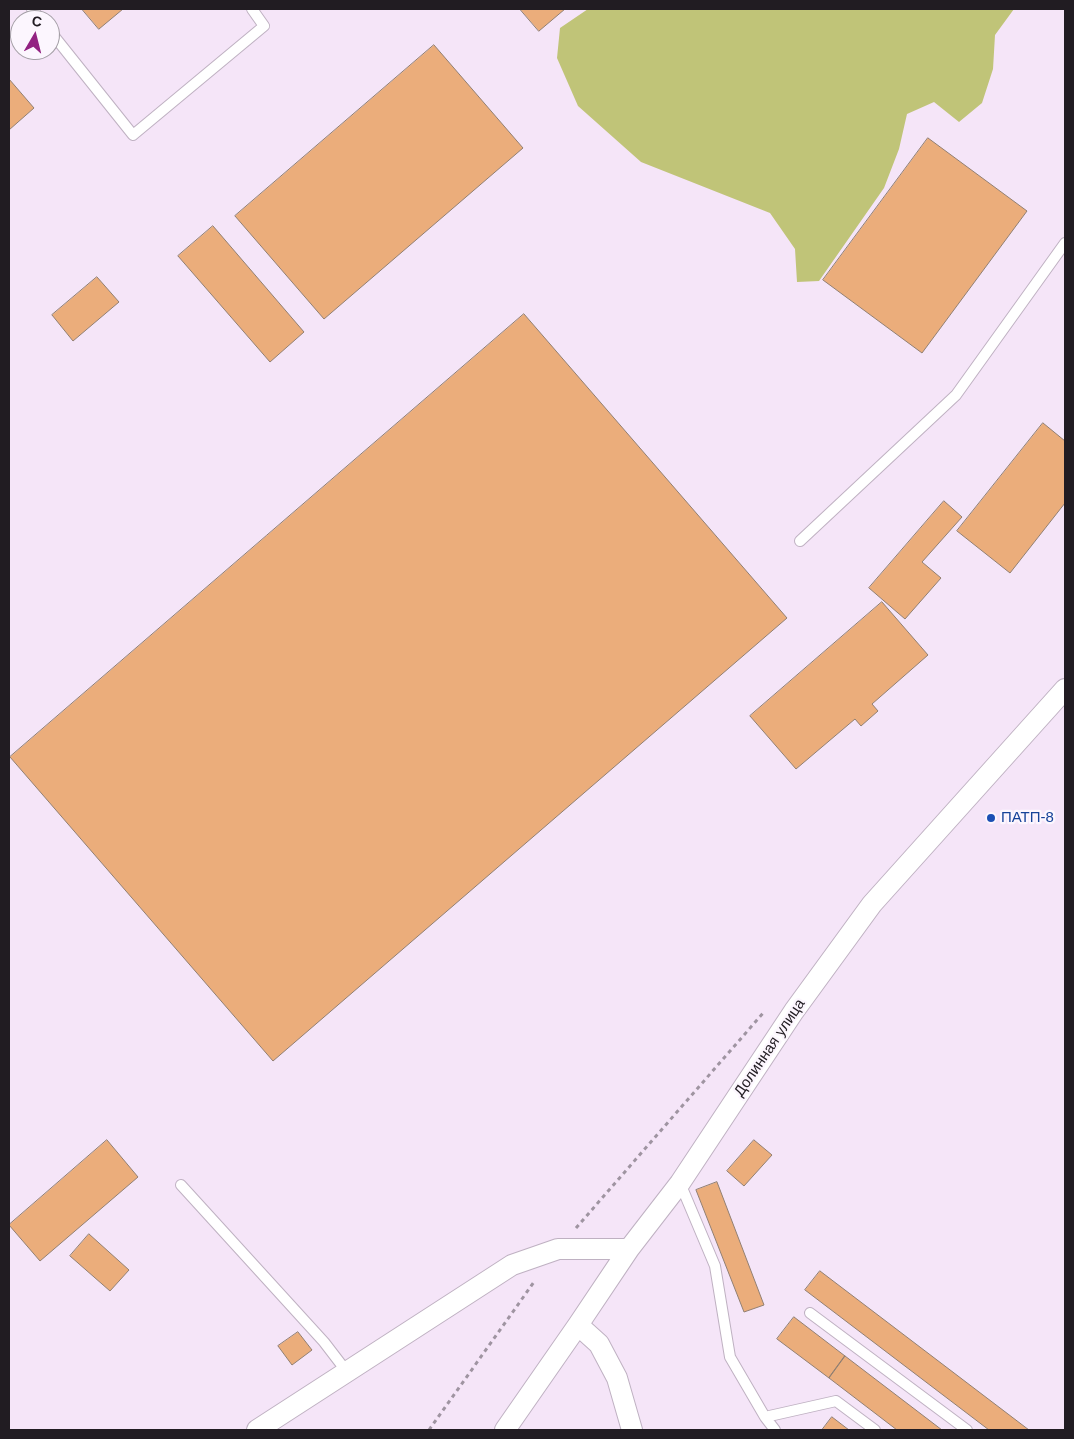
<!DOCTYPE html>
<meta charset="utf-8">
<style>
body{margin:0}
#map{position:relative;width:1074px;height:1439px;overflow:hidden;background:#f5e5f8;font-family:Arial,sans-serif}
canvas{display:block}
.frame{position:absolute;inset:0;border:10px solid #211c22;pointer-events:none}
.north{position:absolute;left:10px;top:10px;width:50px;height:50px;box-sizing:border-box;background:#fcf6fe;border:1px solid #a49fa6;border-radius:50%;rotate:8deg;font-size:14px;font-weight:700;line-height:20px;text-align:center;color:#211c22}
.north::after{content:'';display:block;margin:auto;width:18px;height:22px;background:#932282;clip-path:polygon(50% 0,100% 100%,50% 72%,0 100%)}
</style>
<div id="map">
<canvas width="1074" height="1439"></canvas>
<div class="frame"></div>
<div class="north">С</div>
</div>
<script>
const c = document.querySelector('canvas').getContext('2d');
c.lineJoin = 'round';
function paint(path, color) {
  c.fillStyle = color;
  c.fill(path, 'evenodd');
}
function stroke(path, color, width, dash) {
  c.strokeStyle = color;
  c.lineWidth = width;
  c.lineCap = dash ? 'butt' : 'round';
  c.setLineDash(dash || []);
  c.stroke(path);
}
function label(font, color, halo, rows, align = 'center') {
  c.font = font + ' Arial,sans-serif';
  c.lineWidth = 4.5;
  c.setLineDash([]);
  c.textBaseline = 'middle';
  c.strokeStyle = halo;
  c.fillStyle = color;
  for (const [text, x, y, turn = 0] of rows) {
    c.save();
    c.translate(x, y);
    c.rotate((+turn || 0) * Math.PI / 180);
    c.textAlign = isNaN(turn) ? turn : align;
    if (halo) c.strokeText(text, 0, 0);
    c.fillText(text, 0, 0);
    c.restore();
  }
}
const forest = new Path2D(`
 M588 9H1014L995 35 993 69 982 103 959 122 934 102 907 114 899 149 884 188 819 281 797 282 795 249 770 213 641 162 578 106 557 58 560 28Z`);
const building = new Path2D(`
 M82 9H123L99 29Z
 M520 9H565L539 31Z
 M434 45 523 148 324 319 235 216Z
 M9 79 34 108 9 130Z
 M928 138 1027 211 922 353 823 280Z
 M213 226 304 332 270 362 178 256Z
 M97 277 119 302 73 341 52 315Z
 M524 314 787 618 273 1061 10 757Z
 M1043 423 1065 441V503L1010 573 957 531Z
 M944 501 962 517 922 562 941 578 905 619 869 588Z
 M882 602 928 655 872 704 878 711 861 726 855 719 796 769 750 716Z
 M107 1140 138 1177 40 1261 9 1225Z
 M754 1140 772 1155 744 1186 727 1171Z
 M717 1182 764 1305 744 1312 696 1190Z
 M89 1234 129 1270 110 1291 70 1256Z
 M820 1271 1029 1430H989L805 1290Z
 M794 1317 845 1356 829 1378 777 1339Z
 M298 1332 312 1350 292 1365 278 1346Z
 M845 1356 942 1430H897L829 1378Z
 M832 1417 849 1430H822Z`);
const path = new Path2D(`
 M576 1228 764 1012
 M429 1430 534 1282`);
const service = new Path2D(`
 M32 9 41 20
 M50 31 133 135 264 26 252 9
 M800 541 956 395 1065 243
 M680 1183 715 1266 730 1357 765 1417 775 1430
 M181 1185 324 1342 347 1372
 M810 1313 967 1430
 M765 1417 836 1401 875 1430`);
const minor = new Path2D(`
 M578 1325 599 1344 617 1378 632 1430
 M257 1430 512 1265 558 1249H629
 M505 1430 578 1325 629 1249 680 1183 794 1011 872 904 1065 689`);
const markers = [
 [991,818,5,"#1a4fb4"]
];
const transitNames = [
 ["ПАТП-8",1001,818]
];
const streetNames = [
 ["Долинная улица",770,1048,-56]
];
paint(forest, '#c0c478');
paint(building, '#ebad7b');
stroke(building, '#917f72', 1);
stroke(service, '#bfb1c2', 12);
stroke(minor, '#bfb1c2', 22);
stroke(path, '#9f94a1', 3, [4, 4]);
stroke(service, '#fff', 10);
stroke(minor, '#fff', 20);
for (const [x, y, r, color] of markers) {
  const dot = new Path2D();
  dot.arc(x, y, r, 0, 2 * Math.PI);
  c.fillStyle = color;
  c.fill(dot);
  stroke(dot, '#fcf6fe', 2);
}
label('15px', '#164399', '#fcf6fe', transitNames, 'left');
label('15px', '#211c22', '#fcf6fe', streetNames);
</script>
